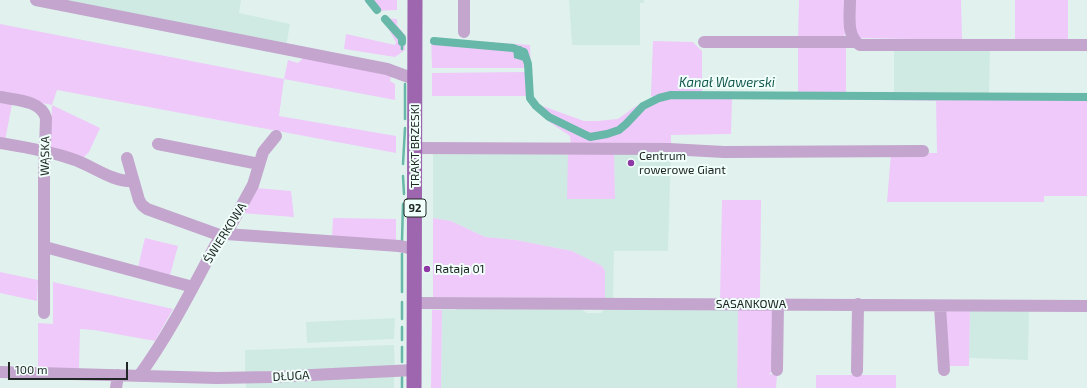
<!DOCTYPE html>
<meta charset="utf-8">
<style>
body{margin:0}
#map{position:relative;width:1087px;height:388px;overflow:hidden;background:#e1f2ee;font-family:"Exo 2",sans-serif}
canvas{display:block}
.scale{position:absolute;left:8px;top:362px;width:120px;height:18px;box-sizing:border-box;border:2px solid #202725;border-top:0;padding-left:5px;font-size:12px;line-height:14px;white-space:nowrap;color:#202725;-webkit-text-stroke:3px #f1fffb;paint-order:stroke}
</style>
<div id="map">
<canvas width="1087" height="388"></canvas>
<div class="scale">100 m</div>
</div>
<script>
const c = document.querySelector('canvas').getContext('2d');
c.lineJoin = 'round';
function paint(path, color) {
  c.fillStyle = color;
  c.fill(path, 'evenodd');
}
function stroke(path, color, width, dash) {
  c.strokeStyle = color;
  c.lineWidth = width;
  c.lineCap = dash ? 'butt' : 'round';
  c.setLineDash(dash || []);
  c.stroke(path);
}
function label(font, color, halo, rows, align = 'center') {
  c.font = font + ' "Exo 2",sans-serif';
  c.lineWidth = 4;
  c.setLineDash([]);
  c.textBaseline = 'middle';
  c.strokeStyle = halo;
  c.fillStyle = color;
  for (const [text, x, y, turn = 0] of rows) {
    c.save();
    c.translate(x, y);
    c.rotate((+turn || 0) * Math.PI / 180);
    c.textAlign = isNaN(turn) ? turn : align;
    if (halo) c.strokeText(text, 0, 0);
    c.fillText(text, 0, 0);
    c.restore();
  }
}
const built = new Path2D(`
 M45 0H241L239 13 290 24 286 46Z
 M569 0H644V3H640V45H572Z
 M894 47H990L989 93H894Z
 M614 151 671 152 668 251H614L613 298H605V271L602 266 572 251 516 240 485 237 451 221 433 218V152H568L615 199Z
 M458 306H577L587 313H601L606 306 738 308 737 388H441L442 310H456Z
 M970 310 1029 311 1028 360 969 358Z
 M395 318 394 339 307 343 306 322Z
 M394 345 395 367 245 373V350Z
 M394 376V388H246V382Z`);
const green = new Path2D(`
 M364 0H397V10L374 11Z
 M799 0H846V33L841 39 798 38Z
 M854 0H961L962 40 859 38 855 33Z
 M1015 0H1068V40L1015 41Z
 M382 18 397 19V25L405 35V50L395 57 344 49 346 34 395 45 396 42Z
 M0 24 284 79 288 60 298 63 304 57 391 76 390 81 395 84V100L284 79 279 116 396 136V153L57 90 52 105 100 128 89 152 82 159 50 151 52 105 0 95Z
 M431 38 530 45 532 96 537 104 584 121H597L618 119 636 106 654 97 651 96 653 41 693 42 702 51V92H798V46H846V92L1087 94V196H1044V202H887L891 153H937L936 101 732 98 731 134 671 135V145L571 146 570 136 548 121 528 100V96H432V73L527 72 526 68H432Z
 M0 102 12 104 5 141 0 140Z
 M614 151 615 199H567L568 152Z
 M256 188 291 191 294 217 241 213Z
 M722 200H761L760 300 720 299Z
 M333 218 396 219V244L332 239Z
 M433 218 451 221 485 237 516 240 572 251 602 266 605 271V298L433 297Z
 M145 238 178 246 170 275 138 267Z
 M0 272 38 280 37 301 0 293Z
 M53 282 173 309 155 341 94 330 80 329 79 369 37 368 38 365V323L53 324Z
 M738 308H773L772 371 769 374 777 375 776 388H737Z
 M946 309 970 310 969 366H947Z
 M432 310H442L441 388H431Z
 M816 375H896V388H816Z`);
const water = new Path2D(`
 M521 46 526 55 524 61 514 58 513 47Z`);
const stream = new Path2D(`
 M402 49V42
 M405 119V84
 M403 164 405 128
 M403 176 404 194
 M402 241 403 204
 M402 254V292
 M402 302V319
 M402 340V327
 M402 362V347
 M402 388V377`);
const canal = new Path2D(`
 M369 0 377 10
 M385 19 402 38V42
 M434 41 513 48 524 52 528 64 530 98 536 106 549 117 590 137 607 134 619 130 626 124 643 106 659 98 671 95 1087 97`);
const minor = new Path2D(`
 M36 0 387 69 414 79
 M464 0V32
 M850 0C850 15 846 37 860 45H1087
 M704 42H855
 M0 97C15 100 41 100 46 118L44 178V313
 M0 143C24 147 49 151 72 159 92 165 111 182 133 181
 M158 144 259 164
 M415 148 669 149 724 152 923 151
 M127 158 139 200 142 205 147 209 222 236
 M226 234 399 246 415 249
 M45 247 193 287
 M414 303 1087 306
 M940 306 944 370
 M777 370 778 304
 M857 371 858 304
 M0 372 217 378 271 377 414 370
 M139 376C169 335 192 289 216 244L222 236 226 234 253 185 263 152 276 136
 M116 388 118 375`);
const major = new Path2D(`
 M414 388 415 0`);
const markers = [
 [631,163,4,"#8d38a5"],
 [427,269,4,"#8d38a5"]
];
const shields = [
 [415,208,22]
];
const shieldNames = [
 ["92",415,208]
];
const streetNames = [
 ["TRAKT BRZESKI",415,146,-90],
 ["WĄSKA",45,156,-89],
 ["ŚWIERKOWA",225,233,-58],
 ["SASANKOWA",751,304],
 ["DŁUGA",291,376,-3]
];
const poiNames = [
 ["Centrum",639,156],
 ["rowerowe Giant",639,170],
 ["Rataja 01",435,269]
];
const waterNames = [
 ["Kanał Wawerski",727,83]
];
paint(built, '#cfeae3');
paint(green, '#eec9f9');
paint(water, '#67b8a8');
stroke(stream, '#67b8a8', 2.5);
stroke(canal, '#67b8a8', 8);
stroke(minor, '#c3a5cd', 12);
stroke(major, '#9d66ae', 15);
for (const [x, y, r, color] of markers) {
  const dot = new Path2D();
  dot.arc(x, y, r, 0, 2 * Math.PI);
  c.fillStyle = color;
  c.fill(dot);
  stroke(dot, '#f1fffb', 1.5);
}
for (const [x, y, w] of shields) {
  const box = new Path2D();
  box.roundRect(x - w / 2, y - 9, w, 18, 3);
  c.fillStyle = '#f1fffb';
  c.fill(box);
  stroke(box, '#202725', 1);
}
label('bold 11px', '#202725', null, shieldNames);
label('12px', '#202725', '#f1fffb', streetNames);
label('12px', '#202725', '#f1fffb', poiNames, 'left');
label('italic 13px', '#13584d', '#f1fffb', waterNames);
</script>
